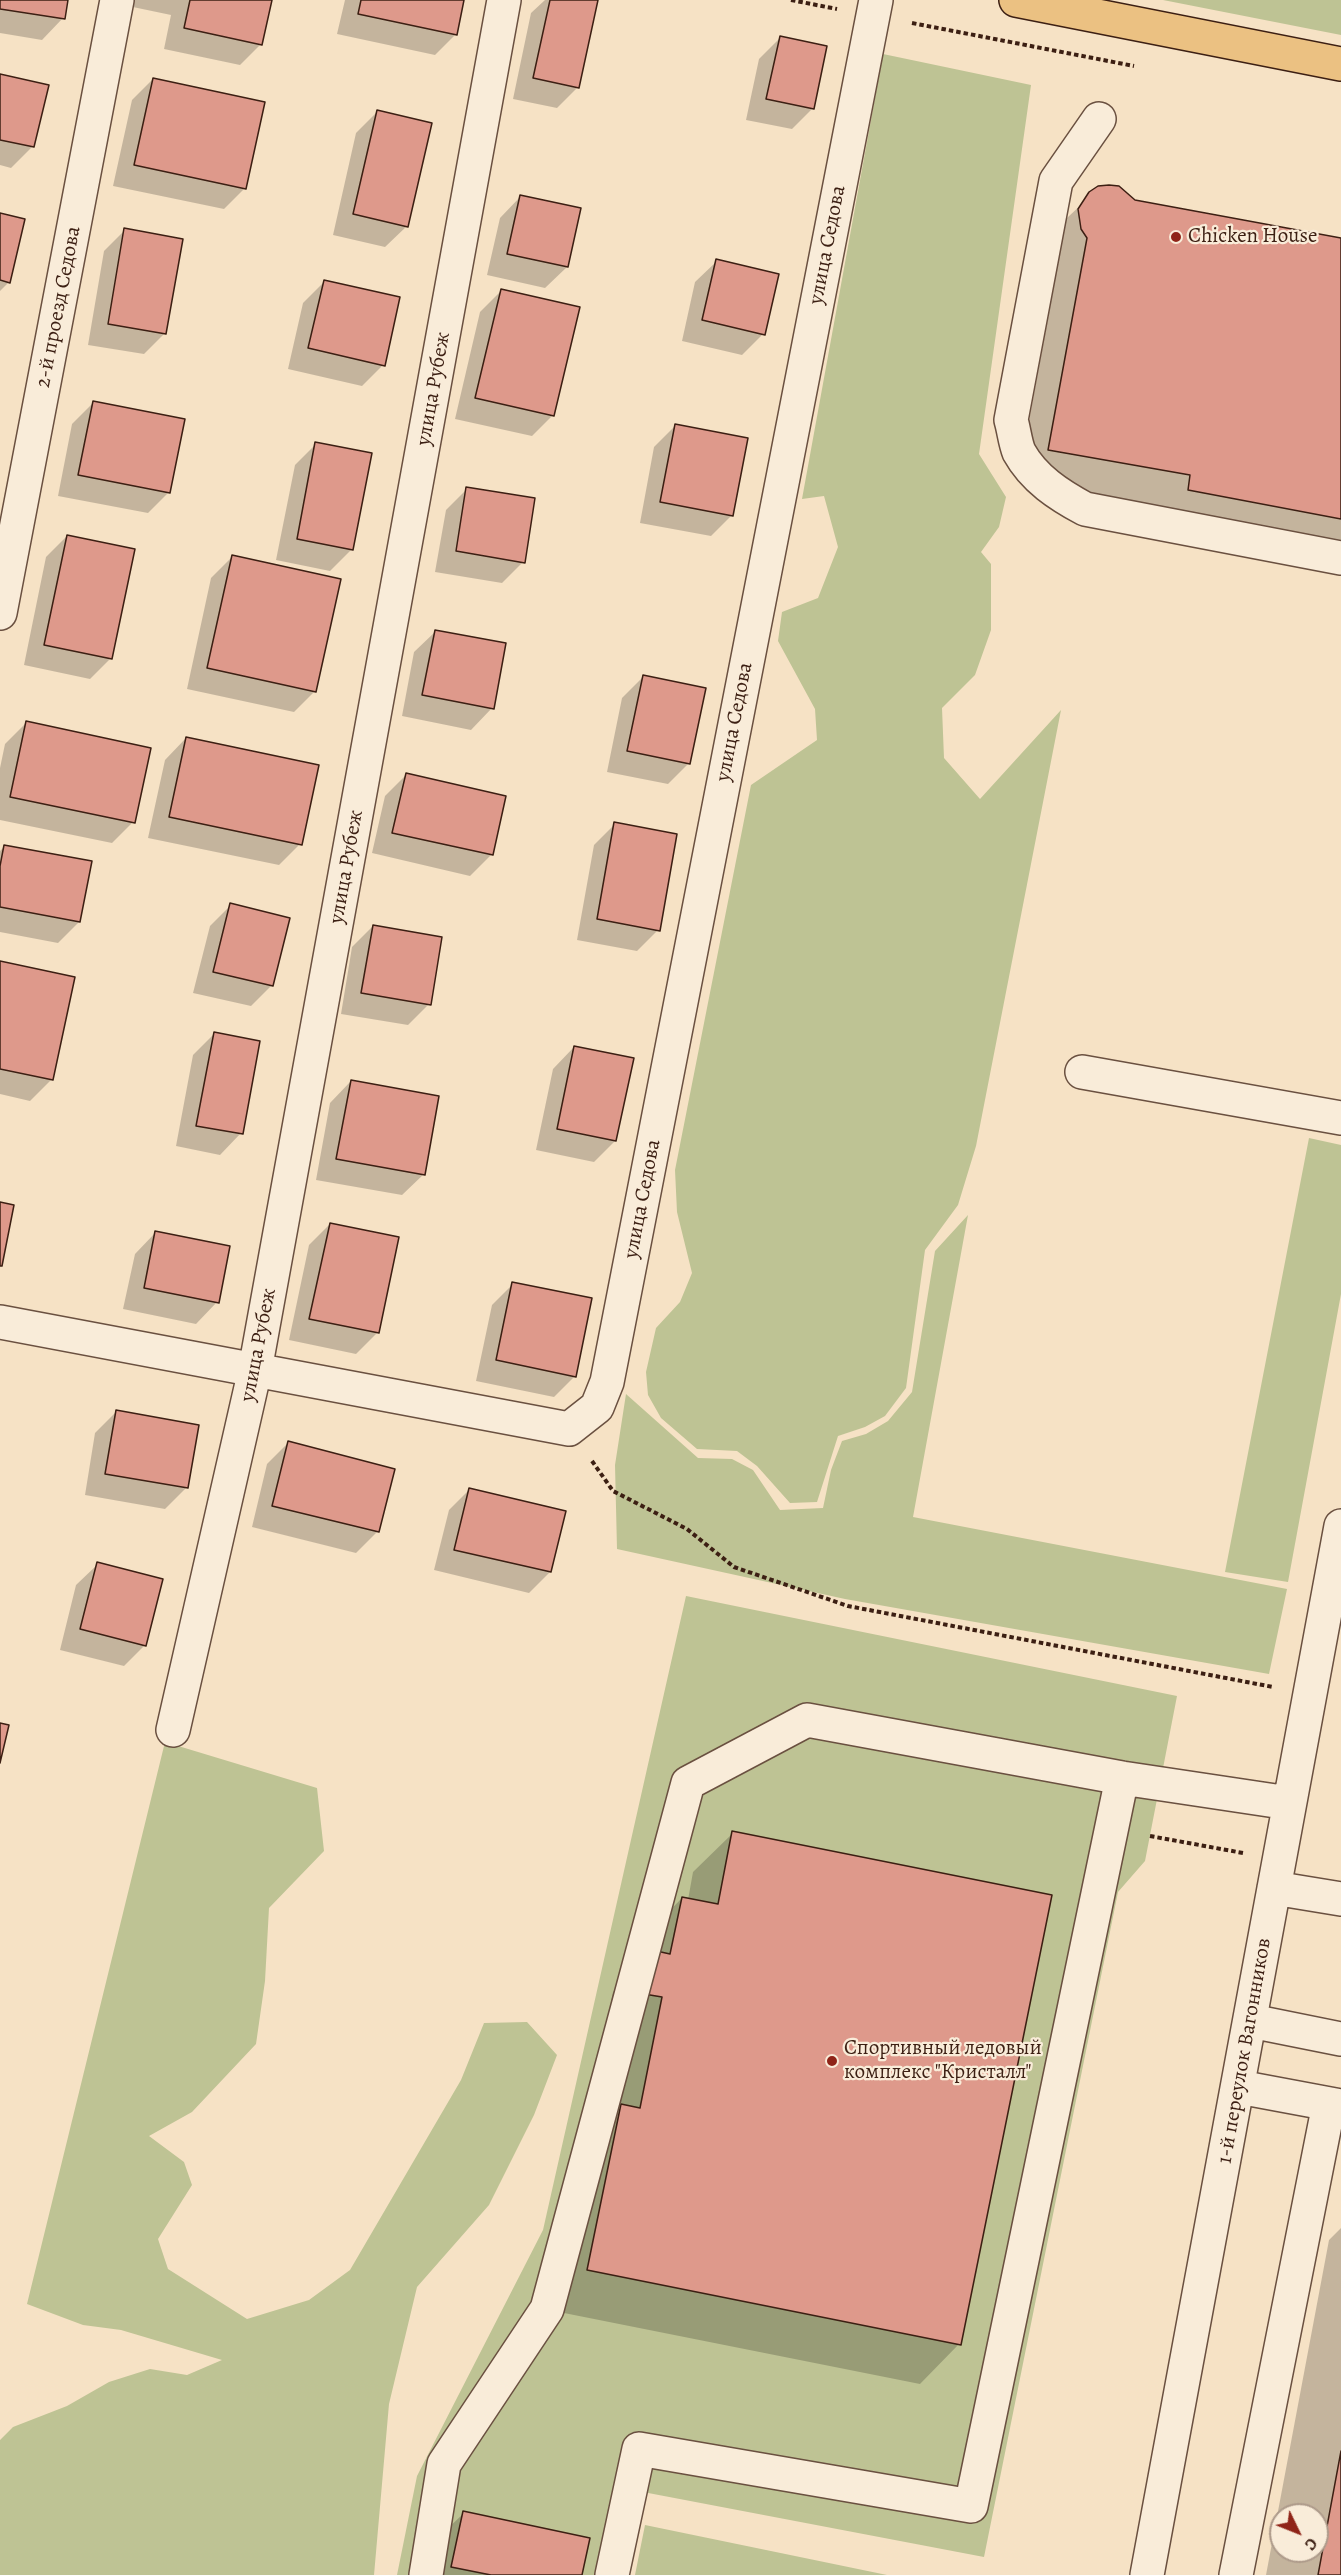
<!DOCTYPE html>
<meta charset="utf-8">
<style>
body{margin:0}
#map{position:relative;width:1341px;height:2575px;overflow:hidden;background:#f6e2c5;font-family:Alegreya,serif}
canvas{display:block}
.north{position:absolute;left:1269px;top:2503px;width:60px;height:60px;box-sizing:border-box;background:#f9ecd9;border:2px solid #ad9a8a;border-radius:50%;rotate:133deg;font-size:16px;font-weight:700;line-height:24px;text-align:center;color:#3c1f13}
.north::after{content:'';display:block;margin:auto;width:21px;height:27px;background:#8f2418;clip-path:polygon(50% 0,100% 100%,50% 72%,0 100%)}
</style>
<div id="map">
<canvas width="1341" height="2575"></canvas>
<div class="north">С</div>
</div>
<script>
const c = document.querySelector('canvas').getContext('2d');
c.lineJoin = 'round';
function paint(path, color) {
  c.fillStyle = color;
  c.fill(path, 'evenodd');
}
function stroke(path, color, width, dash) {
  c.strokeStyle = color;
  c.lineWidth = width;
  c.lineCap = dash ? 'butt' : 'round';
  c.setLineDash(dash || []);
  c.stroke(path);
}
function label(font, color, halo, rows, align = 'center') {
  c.font = font + ' Alegreya,serif';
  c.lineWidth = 4.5;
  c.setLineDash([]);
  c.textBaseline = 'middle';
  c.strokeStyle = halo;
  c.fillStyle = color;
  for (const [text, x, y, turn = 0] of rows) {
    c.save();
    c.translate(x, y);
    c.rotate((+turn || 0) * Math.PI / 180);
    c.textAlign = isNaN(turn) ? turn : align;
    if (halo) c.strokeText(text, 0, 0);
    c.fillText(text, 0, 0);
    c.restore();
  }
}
const green = new Path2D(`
 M1163 0H1341V35Z
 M883 54 1031 85 979 454 1006 497 999 527 981 552 991 564V630L975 675 942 708 944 758 980 799 1061 710 976 1146 958 1205 925 1250 906 1388 885 1416 865 1427 838 1436 817 1502 790 1503 757 1466 737 1451 697 1449 661 1418 648 1395 646 1372 656 1328 680 1302 692 1273 677 1212 675 1170 751 785 817 740 815 709 778 641 782 612 818 598 838 547 824 496 802 499Z
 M1309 1138 1341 1145V1294L1288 1582 1225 1572Z
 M968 1215 913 1517 1287 1589 1269 1674 845 1599 617 1549 615 1465 626 1394 698 1458 732 1459 753 1470 780 1510 823 1508 831 1470 842 1441 866 1434 888 1421 912 1392 935 1251Z
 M686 1596 1177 1696 1145 1861 1118 1892 984 2557 643 2492 625 2575H397L417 2476 543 2230Z
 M165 1742 317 1788 324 1851 269 1908 265 1981 256 2044 192 2112 149 2136 184 2162 192 2185 158 2239 168 2269 247 2319 309 2300 350 2270 461 2080 484 2023 527 2022 557 2055 534 2115 489 2205 417 2287 389 2404 374 2575H0V2440L13 2427 67 2406 109 2382 150 2369 187 2375 222 2360 121 2330 83 2325 27 2304Z
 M645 2525 887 2575H635Z`);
const shadow = new Path2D(`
 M0 0H66L63 18 42 40 0 33Z
 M129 0H270L261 44 240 65 164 49 171 15 128 6Z
 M345 0H463L456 34 435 55 337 34Z
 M545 0H590L578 87 557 108 513 99 531 13Z
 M780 38 813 108 792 129 746 120 759 59Z
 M0 75 32 147 11 168 0 165Z
 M153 79 245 188 224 209 113 186 132 100Z
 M377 112 407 226 385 247 333 235 356 133Z
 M1099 188 1134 201 1341 239V556L1158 520 1160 506 1018 481 1057 269 1050 260 1052 232Z
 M521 196 567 267 545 288 487 275 500 218Z
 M0 215 9 282 0 291Z
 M125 230 165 333 144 354 88 345 104 251Z
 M717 261 763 334 742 355 682 341 695 282Z
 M325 281 383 365 362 386 288 369 303 303Z
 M502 290 553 415 532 436 455 419 480 312Z
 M93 403 169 492 148 513 58 496 72 424Z
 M675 426 732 515 711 536 640 523 654 447Z
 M316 444 352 549 330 571 276 560 295 465Z
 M467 489 523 562 502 583 435 572 446 510Z
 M67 536 111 658 90 679 24 665 46 557Z
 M232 557 315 691 294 712 187 689 211 578Z
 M436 631 492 708 471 730 402 716 414 652Z
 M643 677 689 763 668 784 607 772 622 698Z
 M26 723 133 822 112 843 0 820V768L5 744Z
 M186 738 300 844 279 865 148 838 165 760Z
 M406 775 491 855 470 876 372 853 385 796Z
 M615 824 658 930 637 951 577 940 594 845Z
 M5 846 79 922 58 943 0 932V851Z
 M231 905 272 985 251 1006 193 993 210 926Z
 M373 926 429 1004 408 1025 341 1014 352 947Z
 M0 962 74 978 51 1080 30 1101 0 1094Z
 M214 1034 241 1133 220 1155 176 1146 193 1055Z
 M574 1047 615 1141 594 1162 536 1150 553 1069Z
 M351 1081 424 1174 402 1195 316 1180 330 1103Z
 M330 1224 377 1333 356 1354 289 1340 309 1245Z
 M156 1232 217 1302 196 1324 123 1309 135 1254Z
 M513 1284 575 1376 554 1397 476 1381 492 1305Z
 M116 1412 186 1488 165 1509 85 1495 95 1433Z
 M288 1443 393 1470 377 1532 356 1553 252 1527 267 1464Z
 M470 1489 564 1512 550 1572 529 1593 434 1570 449 1510Z
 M98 1564 145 1645 124 1666 60 1650 76 1585Z
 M733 1833 959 2344 920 2384 549 2310 613 1992 637 1968 643 1938 682 1898 688 1900 693 1872Z
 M1341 2228V2575H1266L1329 2240ZM1281 2515H1317V2551H1281Z
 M464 2513 581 2575H434L442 2534Z`);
const building = new Path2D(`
 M0 0H68L65 19 0 9Z
 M190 0H272L262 45 184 28Z
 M361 0H464L457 35 358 14Z
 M550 0H598L579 88 533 78Z
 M780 36 827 46 814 109 766 99Z
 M0 74 49 85 34 147 0 140Z
 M153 78 265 102 246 189 134 165Z
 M377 110 432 123 408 227 353 214Z
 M1109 185 1119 186 1135 200 1341 238V519L1188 490 1190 475 1048 450 1087 238 1081 229 1078 209 1089 192 1098 186Z
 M520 195 581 208 568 267 507 254Z
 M0 213 25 219 10 283 0 280Z
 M124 228 183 239 166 334 108 324Z
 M716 259 779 274 765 335 702 320Z
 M324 280 400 297 385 366 308 348Z
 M501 289 580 307 554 416 475 398Z
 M93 401 185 419 170 493 78 475Z
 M675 424 748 438 733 516 660 502Z
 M315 442 372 453 353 550 297 539Z
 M466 487 535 498 525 563 456 551Z
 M67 535 135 549 112 659 44 645Z
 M232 555 341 579 316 692 207 668Z
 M435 630 506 643 494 709 422 695Z
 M643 675 706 688 690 764 627 751Z
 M26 721 151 748 135 823 10 797Z
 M186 737 319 765 302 845 169 817Z
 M406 773 506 796 493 855 392 833Z
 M614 822 677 834 660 931 597 919Z
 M4 845 92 861 80 922 0 907V866Z
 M230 903 290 918 273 986 213 972Z
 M373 925 442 937 431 1005 361 993Z
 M0 961 75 977 53 1080 0 1069Z
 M214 1032 260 1041 243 1134 196 1126Z
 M574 1046 634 1058 616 1141 557 1129Z
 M351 1080 439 1096 425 1175 336 1159Z
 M0 1202 14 1205 2 1266H0Z
 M330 1223 399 1237 379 1333 309 1319Z
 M155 1231 230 1246 219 1303 144 1288Z
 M512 1282 592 1298 576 1377 496 1360Z
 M116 1410 199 1425 188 1488 105 1474Z
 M288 1441 395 1469 379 1532 272 1506Z
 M469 1488 566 1511 551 1572 454 1550Z
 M97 1562 163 1579 146 1646 80 1629Z
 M0 1723 9 1725 0 1763Z
 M732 1831 1052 1895 961 2345 587 2270 621 2104 640 2108 662 1997 644 1994 652 1950 670 1954 682 1897 718 1904Z
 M1341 2451V2575H1318Z
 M463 2511 590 2538 582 2575H491L451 2567Z`);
const path = new Path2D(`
 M791 0 837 9
 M912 23 1134 66
 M592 1461 613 1491 687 1529 734 1567 848 1606 1273 1687
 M1150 1836 1243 1853`);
const minor = new Path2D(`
 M1099 119 1056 181 1011 420C1014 430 1015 442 1019 452 1034 479 1059 495 1085 509L1341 558
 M0 613 117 0
 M1082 1072 1341 1118
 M0 1322 569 1429 597 1407 607 1382 876 0
 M173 1730 255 1370 504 0
 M1274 1888 1341 1899
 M1251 2021 1341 2039
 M1239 2087 1341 2106
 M426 2575 444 2464 547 2309 688 1783 807 1720 1122 1778 1289 1803
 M612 2575 639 2449 971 2506 1122 1778
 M1147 2575 1341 1526
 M1236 2575 1329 2104`);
const major = new Path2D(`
 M1016 0 1341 64`);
const markers = [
 [1176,237,6,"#8f2418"],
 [832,2061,6,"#8f2418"]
];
const poiNames = [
 ["Chicken House",1188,237],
 ["Спортивный ледовый",844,2049],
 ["комплекс \"Кристалл\"",844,2073]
];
const streetNames = [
 ["улица Седова",828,245,-79],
 ["2-й проезд Седова",59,307,-79],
 ["улица Рубеж",434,389,-80],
 ["улица Седова",735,722,-79],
 ["улица Рубеж",347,867,-80],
 ["улица Седова",643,1199,-79],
 ["улица Рубеж",259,1345,-79],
 ["1-й переулок Вагонников",1245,2051,-80]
];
paint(green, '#bec394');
paint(shadow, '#0003');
paint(building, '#de998b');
stroke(building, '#3c1f13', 1.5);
stroke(minor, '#6a5040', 36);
stroke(major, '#3c1f13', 36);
stroke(path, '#3c1f13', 4, [4.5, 3]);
stroke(minor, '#f9ecd9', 33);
stroke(major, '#ebc182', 33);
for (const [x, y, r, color] of markers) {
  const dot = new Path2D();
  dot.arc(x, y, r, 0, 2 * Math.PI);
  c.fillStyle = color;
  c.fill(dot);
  stroke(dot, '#f9ecd9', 2);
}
label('21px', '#3c1f13', '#f9ecd9', poiNames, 'left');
label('21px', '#3c1f13', '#f9ecd9', streetNames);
</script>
